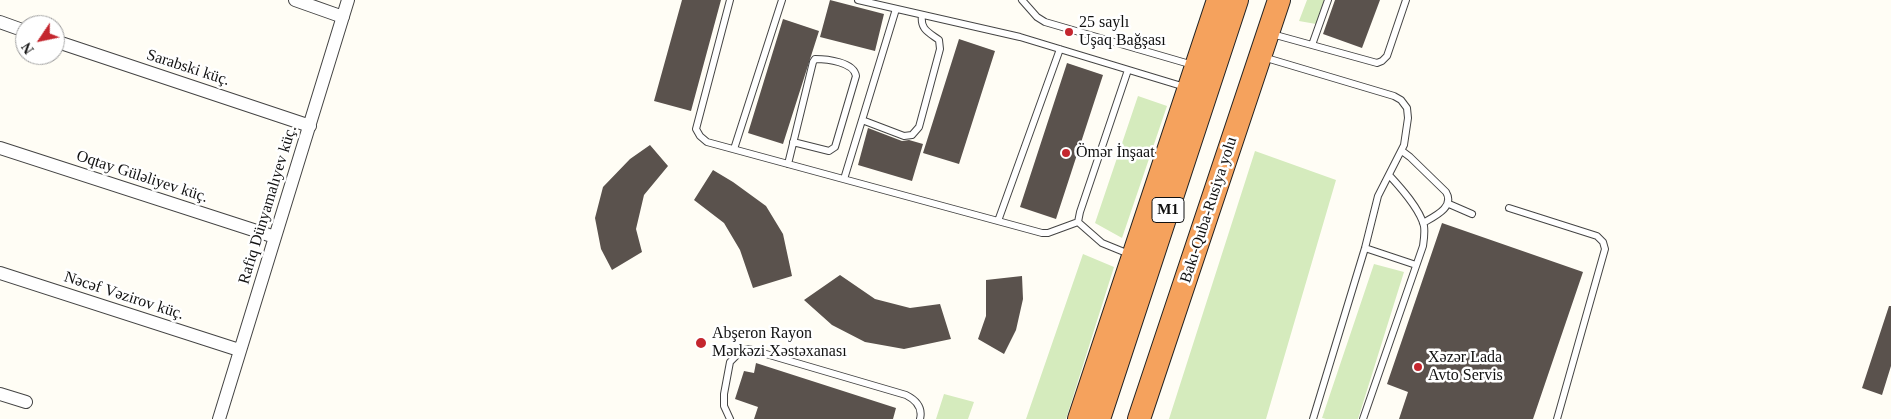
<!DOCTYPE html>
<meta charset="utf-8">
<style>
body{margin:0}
#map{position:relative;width:1891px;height:419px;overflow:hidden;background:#fffdf5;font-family:Georgia,serif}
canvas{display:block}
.north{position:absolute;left:15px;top:15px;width:50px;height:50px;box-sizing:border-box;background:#fff;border:1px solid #a0a0a0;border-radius:50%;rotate:236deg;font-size:14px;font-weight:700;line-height:20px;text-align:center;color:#111}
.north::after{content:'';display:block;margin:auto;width:18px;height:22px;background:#c4262e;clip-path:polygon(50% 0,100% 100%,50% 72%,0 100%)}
</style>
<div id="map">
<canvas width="1891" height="419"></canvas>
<div class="north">N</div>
</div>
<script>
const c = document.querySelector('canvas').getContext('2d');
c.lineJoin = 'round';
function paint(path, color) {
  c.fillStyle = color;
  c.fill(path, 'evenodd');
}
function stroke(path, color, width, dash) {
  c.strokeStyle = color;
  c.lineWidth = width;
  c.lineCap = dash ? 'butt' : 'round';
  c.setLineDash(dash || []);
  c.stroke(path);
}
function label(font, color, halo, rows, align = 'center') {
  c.font = font + ' Georgia,serif';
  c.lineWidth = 5;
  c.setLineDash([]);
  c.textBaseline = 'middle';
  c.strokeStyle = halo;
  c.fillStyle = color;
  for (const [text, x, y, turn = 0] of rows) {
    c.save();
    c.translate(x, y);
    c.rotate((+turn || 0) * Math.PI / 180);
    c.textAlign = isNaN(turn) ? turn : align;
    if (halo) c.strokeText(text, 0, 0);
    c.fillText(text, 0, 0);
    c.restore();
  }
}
const green = new Path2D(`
 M1307 0H1324L1316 24 1299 21Z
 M1138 96 1167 106 1122 238 1095 223Z
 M1255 151 1336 180 1266 419H1169Z
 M1083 254 1114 267 1066 419H1026Z
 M1374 264 1404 272 1358 419H1326L1322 418Z
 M944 394 974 402 968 419H936Z`);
const building = new Path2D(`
 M682 0H721L691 111 654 101Z
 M830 0 884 14 875 51 820 37Z
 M1335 0H1380L1362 48 1323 34Z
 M783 19 819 31 783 144 748 133Z
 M959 39 995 51 959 164 923 153Z
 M1067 63 1103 75 1056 219 1020 207Z
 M868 128 902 141 909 140 923 144 912 181 858 165Z
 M650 145 668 166 644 195 636 229 642 252 612 270 601 249 595 218 603 187 630 159Z
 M713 170 733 182 766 206 783 234 792 276 753 288 740 250 724 223 694 200Z
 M1442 223 1583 272 1533 419H1399L1408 392 1387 384Z
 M840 275 875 299 910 308 940 304 951 339 904 349 865 342 832 325 804 300Z
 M1022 276 1023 299 1016 330 1004 354 978 339 986 316V280Z
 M1889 306H1891V366L1882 395 1862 388Z
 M756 363 896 408 893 419H754L758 407 735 399 744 371 754 373Z`);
const lane = new Path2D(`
 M730 0 696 129 700 136 707 142 1042 233H1048L1078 222
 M858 0 1020 37 1185 87
 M1022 0 1037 17 1045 22 1193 65
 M1272 34 1377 63 1382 61 1387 56 1406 0
 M1312 45 1328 0
 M1263 57 1394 96 1401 100 1407 108 1408 118 1404 145 1378 196 1365 248 1313 419
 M1128 70 1080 212 1078 222 1102 243 1129 254
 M862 120 904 136 912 135 919 127 940 49 939 40C928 32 920 29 922 15
 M734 149 782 0
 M1402 151 1410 157 1446 192C1455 207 1435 216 1423 223
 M788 164 813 62 815 59C827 59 854 62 856 76L835 147 829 151 793 142
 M844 179 896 9
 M1449 204 1472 214
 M1509 208 1597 236 1603 242 1605 249 1557 419
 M998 221 1060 49
 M1365 248 1416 265
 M730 419 724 406V394L730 362 741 351 749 349 906 395C916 400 923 407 920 419
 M1363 419 1423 246C1424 239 1425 233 1424 226 1420 209 1401 188 1389 175`);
const street = new Path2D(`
 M295 0 343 17
 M0 22 25 31
 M55 41 310 126
 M0 148 275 237
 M0 273 239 350
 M0 394 26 402
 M219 419 348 0`);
const highway = new Path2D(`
 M1079 419 1218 0
 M1099 419 1237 0
 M1139 419 1279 0`);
const markers = [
 [1069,32,5,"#c4262e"],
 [1066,153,5,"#c4262e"],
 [701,343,6,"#c4262e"],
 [1418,367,5,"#c4262e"]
];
const shields = [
 [1168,210,32]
];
const shieldNames = [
 ["M1",1168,210]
];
const poiNames = [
 ["25 saylı",1079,23],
 ["Uşaq Bağşası",1079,41],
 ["Ömər İnşaat",1076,153],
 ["Abşeron Rayon",712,334],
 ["Mərkəzi Xəstəxanası",712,352],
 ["Xəzər Lada",1428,358],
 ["Avto Servis",1428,376]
];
const streetNames = [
 ["Sarabski küç.",188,68,18],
 ["Oqtay Güləliyev küç.",142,177,18],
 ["Rafiq Dünyamalıyev küç.",268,205,-73],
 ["Bakı-Quba-Rusiya yolu",1209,210,-72],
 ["Nəcəf Vəzirov küç.",124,296,18]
];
paint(green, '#d5ebbd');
paint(building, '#5a524d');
stroke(lane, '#444', 8);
stroke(street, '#444', 14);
stroke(highway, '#222', 24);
stroke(lane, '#fff', 6);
stroke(street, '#fff', 12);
stroke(highway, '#f5a25d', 22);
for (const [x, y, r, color] of markers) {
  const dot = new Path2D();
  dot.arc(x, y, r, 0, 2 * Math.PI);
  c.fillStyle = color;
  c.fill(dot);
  stroke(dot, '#fff', 2);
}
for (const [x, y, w] of shields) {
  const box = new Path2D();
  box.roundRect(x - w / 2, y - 12.5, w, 25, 4);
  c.fillStyle = '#fff';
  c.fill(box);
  stroke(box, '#111', 1);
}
label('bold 15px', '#111', null, shieldNames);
label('16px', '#111', '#fff', poiNames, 'left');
label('16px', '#111', '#fff', streetNames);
</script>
